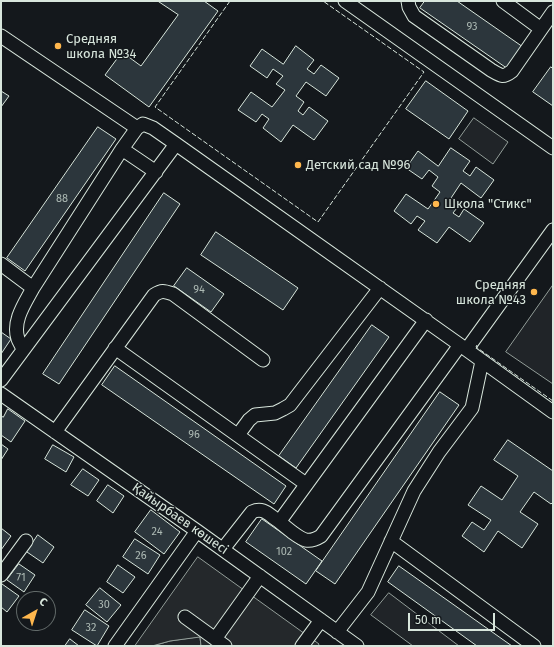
<!DOCTYPE html>
<meta charset="utf-8">
<style>
body{margin:0}
#map{position:relative;width:554px;height:647px;overflow:hidden;background:#14181c;font-family:"Fira Sans",sans-serif}
canvas{display:block}
.frame{position:absolute;inset:0;border:2px solid #d8e6dc;pointer-events:none}
.north{position:absolute;left:16px;top:591px;width:40px;height:40px;box-sizing:border-box;background:#14181c;border:1px solid #626a69;border-radius:50%;rotate:39deg;font-size:11px;font-weight:700;line-height:16px;text-align:center;color:#d8e6dc}
.north::after{content:'';display:block;margin:auto;width:14px;height:18px;background:#ffb74d;clip-path:polygon(50% 0,100% 100%,50% 72%,0 100%)}
.scale{position:absolute;left:408px;top:613px;width:87px;height:18px;box-sizing:border-box;border:2px solid #d8e6dc;border-top:0;padding-left:5px;font-size:12px;line-height:14px;white-space:nowrap;color:#d8e6dc;-webkit-text-stroke:3px #14181c;paint-order:stroke}
</style>
<div id="map">
<canvas width="554" height="647"></canvas>
<div class="frame"></div>
<div class="north">С</div>
<div class="scale">50 m</div>
</div>
<script>
const c = document.querySelector('canvas').getContext('2d');
c.lineJoin = 'round';
function paint(path, color) {
  c.fillStyle = color;
  c.fill(path, 'evenodd');
}
function stroke(path, color, width, dash) {
  c.strokeStyle = color;
  c.lineWidth = width;
  c.lineCap = dash ? 'butt' : 'round';
  c.setLineDash(dash || []);
  c.stroke(path);
}
function label(font, color, halo, rows, align = 'center') {
  c.font = font + ' "Fira Sans",sans-serif';
  c.lineWidth = 3;
  c.setLineDash([]);
  c.textBaseline = 'middle';
  c.strokeStyle = halo;
  c.fillStyle = color;
  for (const [text, x, y, turn = 0] of rows) {
    c.save();
    c.translate(x, y);
    c.rotate((+turn || 0) * Math.PI / 180);
    c.textAlign = isNaN(turn) ? turn : align;
    if (halo) c.strokeText(text, 0, 0);
    c.fillText(text, 0, 0);
    c.restore();
  }
}
const green = new Path2D(`
 M474 118 508 142 493 164 459 139Z
 M553 285V384L506 352Z
 M389 593 459 646H413L371 615Z
 M200 637 201 646H152L170 641Z`);
const parking = new Path2D(`
 M198 557 319 644 318 646H201L200 637 170 641 152 646H135Z`);
const building = new Path2D(`
 M158 1H204L218 11 149 107 105 75 122 52 141 66 178 15Z
 M425 1H457L523 47 508 69 420 8Z
 M296 46 314 60 307 69 314 74 321 65 339 78 326 96 306 82 296 96 304 102 298 111 303 115 309 107 328 121 314 140 293 125 281 142 263 128 269 119 262 114 256 122 238 110 251 92 272 107 285 90 276 84 283 76 273 69 267 78 250 66 262 49 283 64Z
 M551 67 553 69V106L533 92Z
 M426 81 468 111 449 139 406 109Z
 M1 91 9 96 1 107Z
 M98 127 116 139 25 271 7 258Z
 M451 148 470 161 463 171 470 176 476 167 494 180 481 198 461 183 451 198 460 204 453 213 459 217 464 209 484 223 470 242 449 227 437 243 418 230 425 221 417 216 411 224 394 211 406 194 428 209 440 192 432 186 438 177 429 170 422 179 406 168 418 151 438 166Z
 M164 193 180 204 59 384 43 374Z
 M216 232 298 288 283 310 201 255Z
 M187 268 224 294 211 312 174 286Z
 M372 325 389 337 296 468 279 456Z
 M1 332 11 339 1 354Z
 M115 366 286 486 274 504 102 385Z
 M440 392 459 405 335 584 316 571Z
 M8 409 25 421 11 442 1 435V416L3 417Z
 M508 440 553 471V502L551 504 534 492 520 512 538 524 522 548 498 531 484 552 462 536 472 522 484 530 491 520 468 505 481 486 502 500 518 476 494 460Z
 M1 444 8 449 1 460Z
 M53 445 74 457 66 472 45 459Z
 M83 469 99 480 88 496 71 485Z
 M108 485 124 496 113 513 97 501Z
 M151 510 180 532 164 554 135 532Z
 M262 519 322 561 306 584 246 542Z
 M1 528 11 536 1 550Z
 M38 535 54 547 43 563 27 552Z
 M135 539 160 555 148 574 123 557Z
 M19 564 35 575 24 592 7 580Z
 M118 565 135 577 123 593 107 582Z
 M399 566 512 646H477L388 582Z
 M2 584 19 596 7 612 1 607V586Z
 M100 588 121 605 107 622 86 605Z
 M85 610 109 626 97 646 72 630Z
 M70 639 79 646H65Z`);
const minor = new Path2D(`
 M345 1 553 148
 M408 1 409 7 414 16 491 70C501 76 503 78 512 71L553 12
 M503 1 541 29
 M1 36 137 128
 M122 149 156 172
 M1 264 33 288
 M115 348 306 484
 M467 349 553 230
 M23 350C22 346 19 342 18 339 12 321 25 303 33 288L122 149 137 128 143 124 153 128 176 144 460 345 553 412
 M1 380 176 144
 M1 394 197 531 357 646
 M55 432 154 295C162 290 164 291 173 294L263 360
 M238 435 249 420 255 415 275 413 283 409 290 405 380 288
 M277 520C282 524 287 528 292 532 303 540 308 544 321 536L460 345
 M391 541 534 646
 M223 549 252 512C263 507 268 514 277 520L282 518 426 320
 M1 575 26 541
 M185 617 225 646
 M337 632 368 592 414 491 439 452 472 408 482 361
 M215 639 260 576
 M115 646 197 531
 M302 646 321 620`);
const fence = new Path2D(`
 M230 1 155 107 318 222 424 72 323 1
 M477 345 476 347 553 401`);
const markers = [
 [58,46,4,"#ffb74d"],
 [298,165,4,"#ffb74d"],
 [436,204,4,"#ffb74d"],
 [534,292,4,"#ffb74d"]
];
const numberNames = [
 ["93",472,27],
 ["88",62,199],
 ["94",199,290],
 ["96",194,435],
 ["24",157,532],
 ["102",284,552],
 ["26",141,556],
 ["71",21,578],
 ["30",104,605],
 ["32",91,628]
];
const poiNames = [
 ["Средняя",66,39],
 ["школа №34",66,54],
 ["Детский сад №96",306,165],
 ["Школа \"Стикс\"",444,204],
 ["Средняя",526,285,"right"],
 ["школа №43",526,300,"right"]
];
const streetNames = [
 ["Қайырбаев көшесі",180,519,35]
];
paint(green, '#202428');
stroke(green, '#939e99', 1);
paint(parking, '#24282b');
stroke(parking, '#939e99', 1);
paint(building, '#2c363c');
stroke(building, '#d8e6dc', 1);
stroke(minor, '#d8e6dc', 15);
stroke(minor, '#14181c', 13);
stroke(fence, '#d8e6dc', 1, [5, 2]);
for (const [x, y, r, color] of markers) {
  const dot = new Path2D();
  dot.arc(x, y, r, 0, 2 * Math.PI);
  c.fillStyle = color;
  c.fill(dot);
  stroke(dot, '#14181c', 1.5);
}
label('11px', '#adbab4', null, numberNames);
label('13px', '#d8e6dc', '#14181c', poiNames, 'left');
label('13px', '#d8e6dc', '#14181c', streetNames);
</script>
